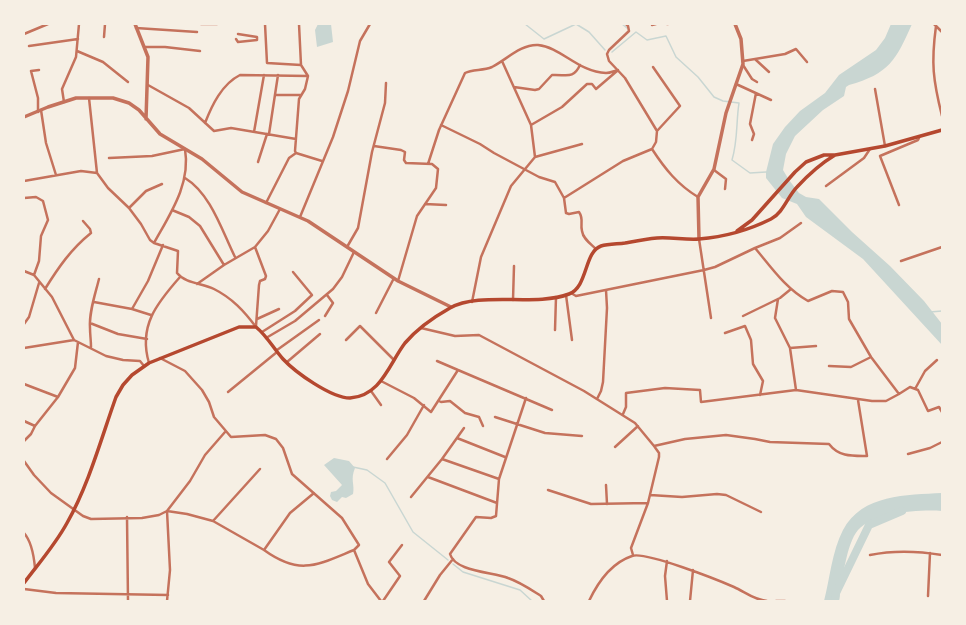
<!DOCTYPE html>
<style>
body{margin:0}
#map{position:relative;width:966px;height:625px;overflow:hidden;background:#f6efe4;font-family:Jost,sans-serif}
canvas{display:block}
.frame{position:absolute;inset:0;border:25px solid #f6efe4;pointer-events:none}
</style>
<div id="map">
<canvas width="966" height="625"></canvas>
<div class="frame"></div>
</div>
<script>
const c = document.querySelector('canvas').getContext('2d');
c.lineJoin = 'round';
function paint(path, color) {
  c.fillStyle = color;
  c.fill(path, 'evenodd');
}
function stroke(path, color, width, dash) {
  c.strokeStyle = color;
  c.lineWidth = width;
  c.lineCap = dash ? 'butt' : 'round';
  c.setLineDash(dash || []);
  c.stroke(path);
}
const water = new Path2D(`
 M318 24H331L333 42 317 47 315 30Z
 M891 24H912C896 60 889 74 849 85L846 87 844 96 823 110 795 136 786 154 783 170 789 180 799 193 806 197 819 199 852 232 890 266 924 301 942 324V345L863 259 806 217 797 204 782 198 766 178V172L773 144 785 127 800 111 825 93 839 75 876 50 885 38Z
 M334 458 349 461 355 468C350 480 355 484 353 494L346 498 342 497 337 502 332 500 330 496 331 492 336 491 342 485 324 465Z
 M942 493V511C920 509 873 513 858 530 846 544 842 583 839 601H824C830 578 832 551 843 530 862 494 907 495 942 493Z`);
const stream = new Path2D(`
 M525 24 544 39 576 24 589 32 605 50
 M622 24 627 28
 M612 52 636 32 647 40 666 36 676 57 698 77 714 97 723 101 739 103C736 122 738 140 732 160L750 173 766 172
 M930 312 942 311
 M353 467 367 470 385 483 413 532 448 560
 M453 564 463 572 520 590 532 601`);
const river = new Path2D(`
 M835 601 836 593 869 525 902 511`);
const minor = new Path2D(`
 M201 24H217
 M265 24 267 63 301 65
 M299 24 301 65 308 76 305 89 299 99 295 151 296 153 322 161
 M626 24 628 26 629 31 609 50 607 54 609 61 625 78 657 131 656 142 652 149C665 169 678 185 698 197
 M667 24H668
 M934 24 942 32
 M652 25 656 24
 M936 26C931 63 933 80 942 116
 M136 28 197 32
 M24 34 48 24
 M104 37 105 24
 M236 39 238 42 257 40V37L238 34
 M29 46 78 39
 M145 47H165L200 51
 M77 51 103 62 128 82
 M756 60 769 72
 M502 61 531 125 535 157
 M743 61 785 54 796 49 807 62
 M743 65 752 79 757 82
 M653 67 680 106 657 131
 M736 84 771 100
 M148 85 189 108 214 131 231 128 296 139
 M514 87 535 90 539 89 552 75C566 74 573 80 580 65
 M875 89 885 146
 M275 95H301
 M89 98 97 173 108 188 129 208 141 224 150 240 154 243 178 251 177 273C186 284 202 283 214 289 232 298 244 311 256 327
 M64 102 62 89 76 57 79 24
 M41 110 46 143 56 175
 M38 112V98L31 71 39 70
 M205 123C212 105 222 84 240 75L308 76
 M441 125 480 144 494 153 539 177 555 182 564 198 566 213 569 214 579 212C584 219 580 224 582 231 583 239 591 244 596 249
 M531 125 562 107 587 84H592L596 89 617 71
 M254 132 264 75
 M269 134 278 75
 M752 140 754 134 750 124 756 93
 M374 146 401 150 405 152 404 160 406 163 432 164 438 169 436 188 417 216 398 281
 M109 158 152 156 185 149C191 184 170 214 154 243
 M258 162 267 134
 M428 164 439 130 465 73C473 69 483 71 492 67 506 60 521 44 538 45 561 47 578 72 606 73 610 73 614 71 618 70
 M714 170 726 179 725 189
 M185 178C211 194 222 231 235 257
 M24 181 81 171 97 173
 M826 186 864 158 870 149
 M24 198 36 197 43 201 48 220 41 236 39 261 34 275
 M564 198 623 161 652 149
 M266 203 289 158 296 153
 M425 204 446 205
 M899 205 880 156 918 140 919 138
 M129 208 146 191 162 184
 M172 210 189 217 200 226 224 265
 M300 217 333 137 348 91 360 41 370 24
 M699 239 711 318
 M255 247 266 276 265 279 260 281 259 285 256 326
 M347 247 358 228 372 152 385 103 386 83
 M755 248 780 238 801 223
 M901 261 942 247
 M24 271 34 275 52 297 74 340 106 356 123 360 140 361 144 366
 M197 284 224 265 255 247 268 231 280 209
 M45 289C58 268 71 249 91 233L90 229 83 221
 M571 293 576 296 704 270 715 267 755 248C771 267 786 289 808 301L832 291 843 292 848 302 849 319 871 357 899 394 910 387 918 390 928 411 939 407 942 412
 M566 295 572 340
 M778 299 775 318 790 348 796 390
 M513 300 514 266
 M94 302 132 309 151 315
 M472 302 481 257 511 186 535 157 582 144
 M132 309 148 281 163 245
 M376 313 394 278
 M325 316 333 303 327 295
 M743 316 780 298 791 289
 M257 319 279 309
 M90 323 118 334 147 339
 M24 324 29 317 39 283
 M421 328 455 336 479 335 584 391 635 423 654 446 659 453V457L648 503 631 548 633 555
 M555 330 556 297
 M262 332 295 311 312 295 293 272
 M725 333 745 326 751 340 753 364 763 381 760 395
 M266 338 295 321 333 289 342 277 354 252
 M346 340 360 326 394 360
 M91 347C91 340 90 335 90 328 89 312 95 295 99 279
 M24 348 74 340
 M790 348 816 346
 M277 350 319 320
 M160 358 185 371 202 390 209 402 214 417 231 437 265 435 276 439 283 448 292 474 342 518 359 545 354 550 368 584 381 601
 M437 361 458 370
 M287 362 320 334
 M149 363C138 326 157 303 180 277
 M829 366 851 367 871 357
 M381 381 414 398 431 412 458 370 552 410
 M24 384 58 397
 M915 389 925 371 937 360
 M371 391 381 405
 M228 392 277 352
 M526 398 499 479 496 516 491 518 476 517 450 554C455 572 494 572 508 578 520 582 530 589 541 596L544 601
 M597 399 601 391 603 382 607 308 606 290
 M439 401 441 402 450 401 465 413 479 417 483 426
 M623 414 626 407V393L665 388 700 390 701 402 796 390 872 401H886L899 394
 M495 417 545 433 582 436
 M24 421 35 426
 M457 438 505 457
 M24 441 31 434 35 426 58 397 75 368 78 342
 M654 446 685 439 726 435 755 439 770 442 829 444C839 457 852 456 867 456L858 400
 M615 447 638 426
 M908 454 930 448 942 442
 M387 459 407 435 424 405
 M442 459 499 479
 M24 461 34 475 51 493 83 516 91 519 142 518 159 515 167 511 187 514 213 521 264 550 290 513 314 493
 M428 477 497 503
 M606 485 607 504
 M548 490 591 504 648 503
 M650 495 682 497 717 494 726 495 761 512
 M411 497 442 459 464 428
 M127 517 128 601
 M213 521 260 469
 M24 533C32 542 34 557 35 568
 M264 550C300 576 317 565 354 550
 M870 555C894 550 918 551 942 555
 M24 589 56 593 168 595
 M928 596 930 553
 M167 601 170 570 167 511 190 481 205 455 225 432
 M383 601 400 576 389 562 402 545
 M424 601 440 575 453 559
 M589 601C598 582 611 563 632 556 645 551 718 580 734 587 745 592 754 600 767 601
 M667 601 665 576 667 561
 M690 601 693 570
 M776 601H785`);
const tertiary = new Path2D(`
 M135 24 148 57 146 119
 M24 117 48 107 76 98H113L129 103 139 110 160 134 202 159 242 192 308 221 398 281 451 307
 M699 239 698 197 714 169 726 113 743 64 741 39 735 24`);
const secondary = new Path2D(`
 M737 231 752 220 795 172 806 162 824 155H835L885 146 942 130
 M24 583C39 563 55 545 67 523 89 484 101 439 116 397L123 385 132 375 149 363 239 327H256C267 336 274 349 283 359 295 372 331 398 350 398 381 396 389 364 405 343 416 330 434 317 450 308 480 291 535 307 569 294 588 287 584 252 601 246 608 244 618 244 625 243 636 241 646 239 657 238 671 237 685 240 699 239 724 237 749 230 771 219 783 213 788 196 797 187 809 174 820 164 835 155`);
paint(water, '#c9d6d2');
stroke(stream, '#c9d6d2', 1.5);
stroke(river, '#c9d6d2', 8);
stroke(minor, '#c5725c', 2.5);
stroke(tertiary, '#c5725c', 3.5);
stroke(secondary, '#b5482f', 3.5);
</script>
